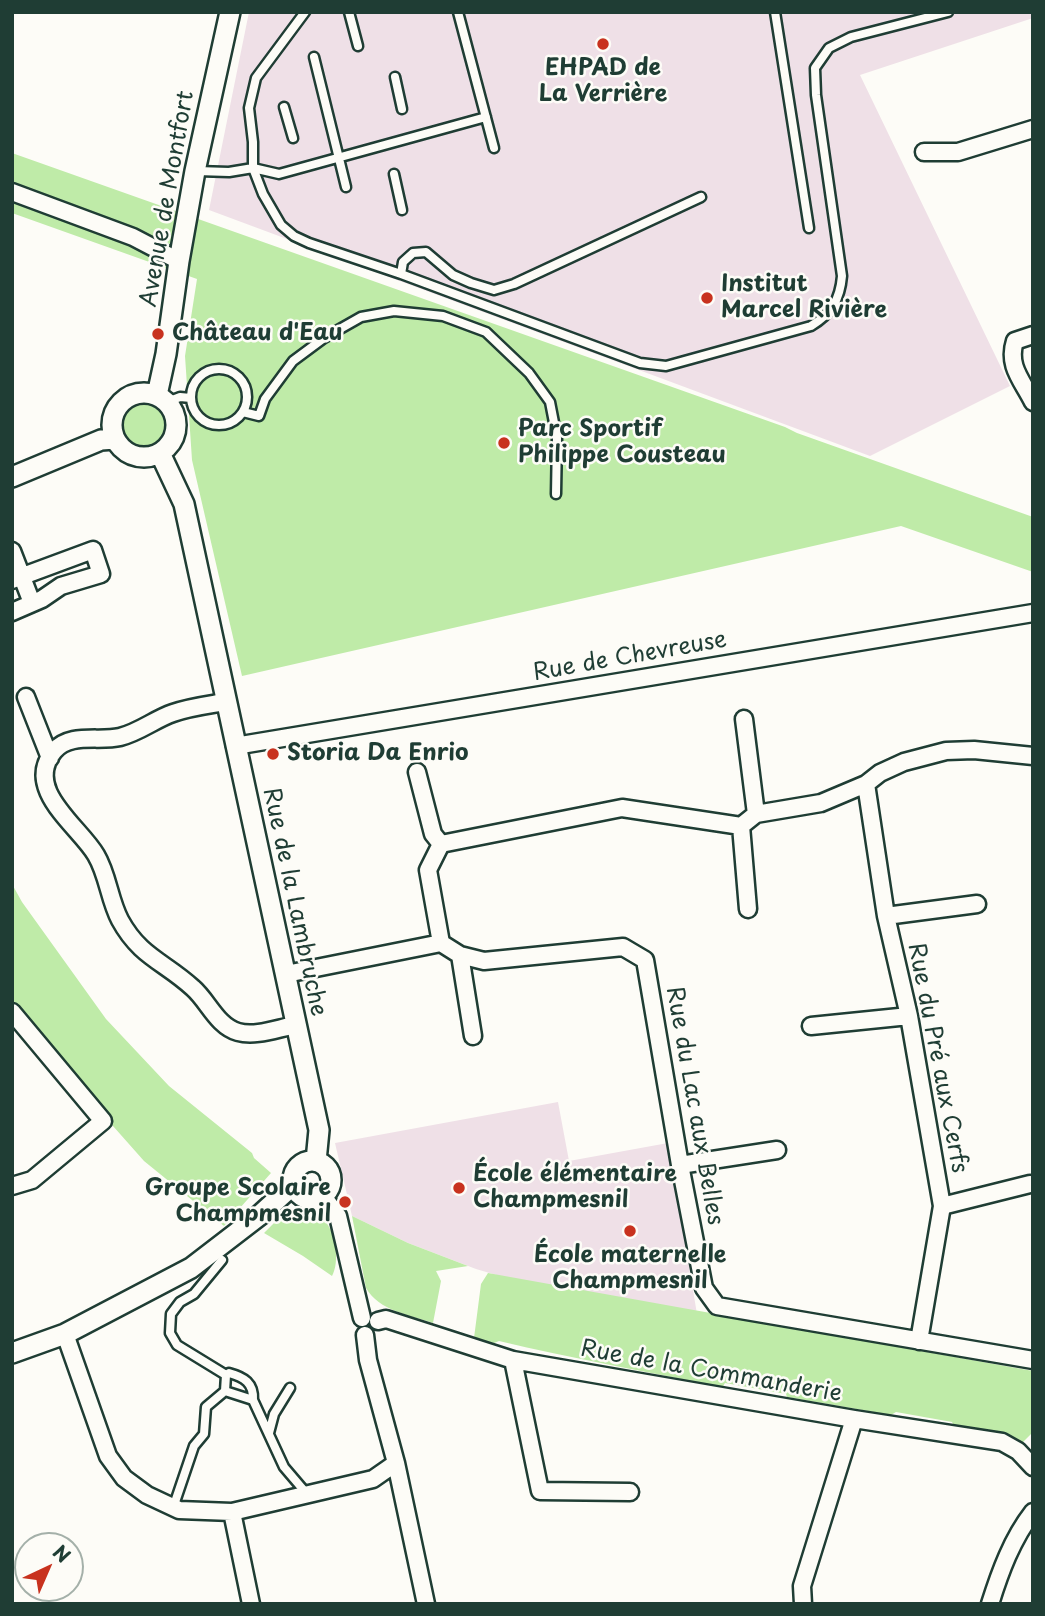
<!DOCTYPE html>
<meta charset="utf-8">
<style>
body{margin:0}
#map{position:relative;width:1045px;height:1616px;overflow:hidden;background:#fdfcf7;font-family:"Playpen Sans",sans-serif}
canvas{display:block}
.frame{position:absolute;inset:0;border:14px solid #1f3d34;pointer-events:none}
.north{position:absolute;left:14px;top:1532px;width:70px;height:70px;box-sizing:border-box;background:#fdfcf7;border:2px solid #a4b0a9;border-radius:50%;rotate:44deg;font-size:19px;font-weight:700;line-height:28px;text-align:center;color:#1f3d34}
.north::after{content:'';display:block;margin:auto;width:24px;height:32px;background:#c8321e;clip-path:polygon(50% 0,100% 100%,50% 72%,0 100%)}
</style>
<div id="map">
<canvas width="1045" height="1616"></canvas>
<div class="frame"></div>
<div class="north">N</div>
</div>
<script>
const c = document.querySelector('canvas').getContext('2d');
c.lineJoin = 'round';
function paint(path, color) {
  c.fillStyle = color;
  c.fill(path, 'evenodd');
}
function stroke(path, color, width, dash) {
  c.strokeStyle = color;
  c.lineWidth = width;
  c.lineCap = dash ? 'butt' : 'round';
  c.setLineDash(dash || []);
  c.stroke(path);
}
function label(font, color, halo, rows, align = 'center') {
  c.font = font + ' "Playpen Sans",sans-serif';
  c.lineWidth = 5;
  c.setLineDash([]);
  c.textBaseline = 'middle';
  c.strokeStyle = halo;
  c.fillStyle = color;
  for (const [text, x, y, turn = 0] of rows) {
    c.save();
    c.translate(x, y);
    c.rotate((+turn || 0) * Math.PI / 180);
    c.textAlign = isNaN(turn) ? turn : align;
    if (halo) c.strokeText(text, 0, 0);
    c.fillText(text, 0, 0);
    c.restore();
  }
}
const built = new Path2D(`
 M249 12H1033V18L860 75 1010 386 870 456 209 210Z
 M558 1102 569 1161 668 1143 697 1314 537 1287 476 1269 408 1243 352 1216 335 1143Z`);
const green = new Path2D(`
 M12 153 785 427 797 433 1033 517V572L901 526 242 676 192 460 185 356 197 279 12 213Z
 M118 423a25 25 0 1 1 50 0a25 25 0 1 1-50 0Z
 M12 884 22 902 106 1019 169 1086 252 1153 254 1158 271 1173 224 1226 144 1161 105 1117 12 999Z
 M303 1210C311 1213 318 1214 324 1220 336 1232 340 1262 332 1276L303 1256 264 1233 275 1222Z
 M352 1216 408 1243 468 1266 436 1271 441 1281 433 1323C410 1315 379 1311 366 1288Z
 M488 1273 1033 1371V1435L1031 1434 1020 1445 1002 1434 954 1426 952 1422 896 1412 891 1415 787 1397 786 1394 725 1383 722 1388C648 1371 573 1359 499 1341L494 1343 474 1338 481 1284Z`);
const service = new Path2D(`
 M305 12 256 78 249 108 253 142V168L263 194 281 225 294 236 309 243 401 274 640 363 666 366 811 326C831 314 840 300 842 276L816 95 815 68 829 48 851 37 948 12
 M349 12 358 46
 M458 12 494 148
 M775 12 809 228
 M314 57 346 187
 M395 77 402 109
 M284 107 293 138
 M197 171 229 172 253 168 279 174 486 117
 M394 174 402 210
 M401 274 403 262 413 253 426 252 453 275 471 283 494 290 514 284 701 197
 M191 397a28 28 0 1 1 56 0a28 28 0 1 1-56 0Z
 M167 402 180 397 191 398
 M243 412 259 416 265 399 293 361 324 338 361 317 394 311 443 316 486 332 529 373 550 402 557 438 556 494
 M222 1260 194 1294 180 1302 171 1314 170 1333 177 1345 226 1375
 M225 1391 226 1375 229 1373C244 1377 254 1383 253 1400
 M269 1433 274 1414 290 1388
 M173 1508 194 1446 204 1434 206 1407 225 1391 253 1400 284 1467 307 1494`);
const minor = new Path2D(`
 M924 152H958L1033 129
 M12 192 133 237 179 261
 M1033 335 1015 341C1007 366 1022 380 1033 402
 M12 551 32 603
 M12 580 93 550 101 574 61 586 42 599 12 612
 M26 697 50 758
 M225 702C208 705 190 707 173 713 155 719 140 732 120 737 99 742 70 732 54 751 22 789 80 827 96 855 108 875 109 899 120 920 140 957 165 962 193 988 208 1001 217 1026 238 1032 256 1037 278 1028 296 1025
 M744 719 756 814
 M235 746 1033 613
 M417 772 433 834 441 844
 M866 784 886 916 909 1016 942 1206 919 1341
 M741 826 748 909
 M886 916 977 904
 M441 943 428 870 441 844 622 808 741 826 756 814 821 803 866 784 880 773 904 762 946 751 974 750 1033 756
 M460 955 473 1036
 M286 974 441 943 460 955 484 961 623 947 645 960 680 1165 704 1288 717 1306 1033 1360
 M12 1012 103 1121 32 1180 12 1186
 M811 1026 909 1016
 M680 1165 777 1150
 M323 1196 338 1216 362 1318
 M942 1206 1030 1184
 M378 1321 386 1319 513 1360 854 1419 1002 1442 1018 1451 1033 1467
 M65 1334 108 1456 124 1478 147 1495 179 1510 232 1512 373 1479 396 1463
 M365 1335 368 1360 396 1463 426 1604
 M513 1360 540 1491 630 1492
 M232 1512 251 1604
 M803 1604 802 1586 854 1419
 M990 1604C1000 1572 1012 1539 1033 1512`);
const tertiary = new Path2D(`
 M112 425a32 32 0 1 1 64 0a32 32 0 1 1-64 0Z
 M157 395 166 354 179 261 195 171 230 12
 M160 453 184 504 319 1130 316 1161
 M12 477 101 440 115 439
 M293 1180a19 19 0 1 1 38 0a19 19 0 1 1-38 0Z
 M12 1353 65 1334 191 1268 260 1215 293 1185`);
const markers = [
 [603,44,7,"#c8321e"],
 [707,298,7,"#c8321e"],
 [158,334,7,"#c8321e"],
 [504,443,7,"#c8321e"],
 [273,754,7,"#c8321e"],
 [459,1188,7,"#c8321e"],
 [345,1202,7,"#c8321e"],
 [630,1231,7,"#c8321e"]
];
const poiNames = [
 ["EHPAD de",603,69,"center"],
 ["La Verrière",603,95,"center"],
 ["Institut",721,285],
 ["Marcel Rivière",721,311],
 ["Château d'Eau",172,334],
 ["Parc Sportif",518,430],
 ["Philippe Cousteau",518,456],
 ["Storia Da Enrio",287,754],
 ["École élémentaire",473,1175],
 ["Champmesnil",473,1201],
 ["Groupe Scolaire",331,1189,"right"],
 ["Champmesnil",331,1215,"right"],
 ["École maternelle",630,1256,"center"],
 ["Champmesnil",630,1282,"center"]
];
const streetNames = [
 ["Avenue de Montfort",168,199,-80],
 ["Rue de Chevreuse",630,657,-10],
 ["Rue de la Lambruche",294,902,78],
 ["Rue du Pré aux Cerfs",937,1058,79],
 ["Rue du Lac aux Belles",694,1106,80],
 ["Rue de la Commanderie",711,1372,10]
];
paint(built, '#efe0e7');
paint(green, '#bfeba8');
stroke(service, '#1f3d34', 13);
stroke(minor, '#1f3d34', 21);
stroke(tertiary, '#1f3d34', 24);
stroke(service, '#fdfcf7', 8);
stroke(minor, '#fdfcf7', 16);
stroke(tertiary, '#fdfcf7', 19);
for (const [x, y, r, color] of markers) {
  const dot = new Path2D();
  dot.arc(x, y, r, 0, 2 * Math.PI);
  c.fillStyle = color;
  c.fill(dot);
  stroke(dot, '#fdfcf7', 2.5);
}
label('bold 23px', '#1f3d34', '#fdfcf7', poiNames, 'left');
label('23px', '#1f3d34', '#fdfcf7', streetNames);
</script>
